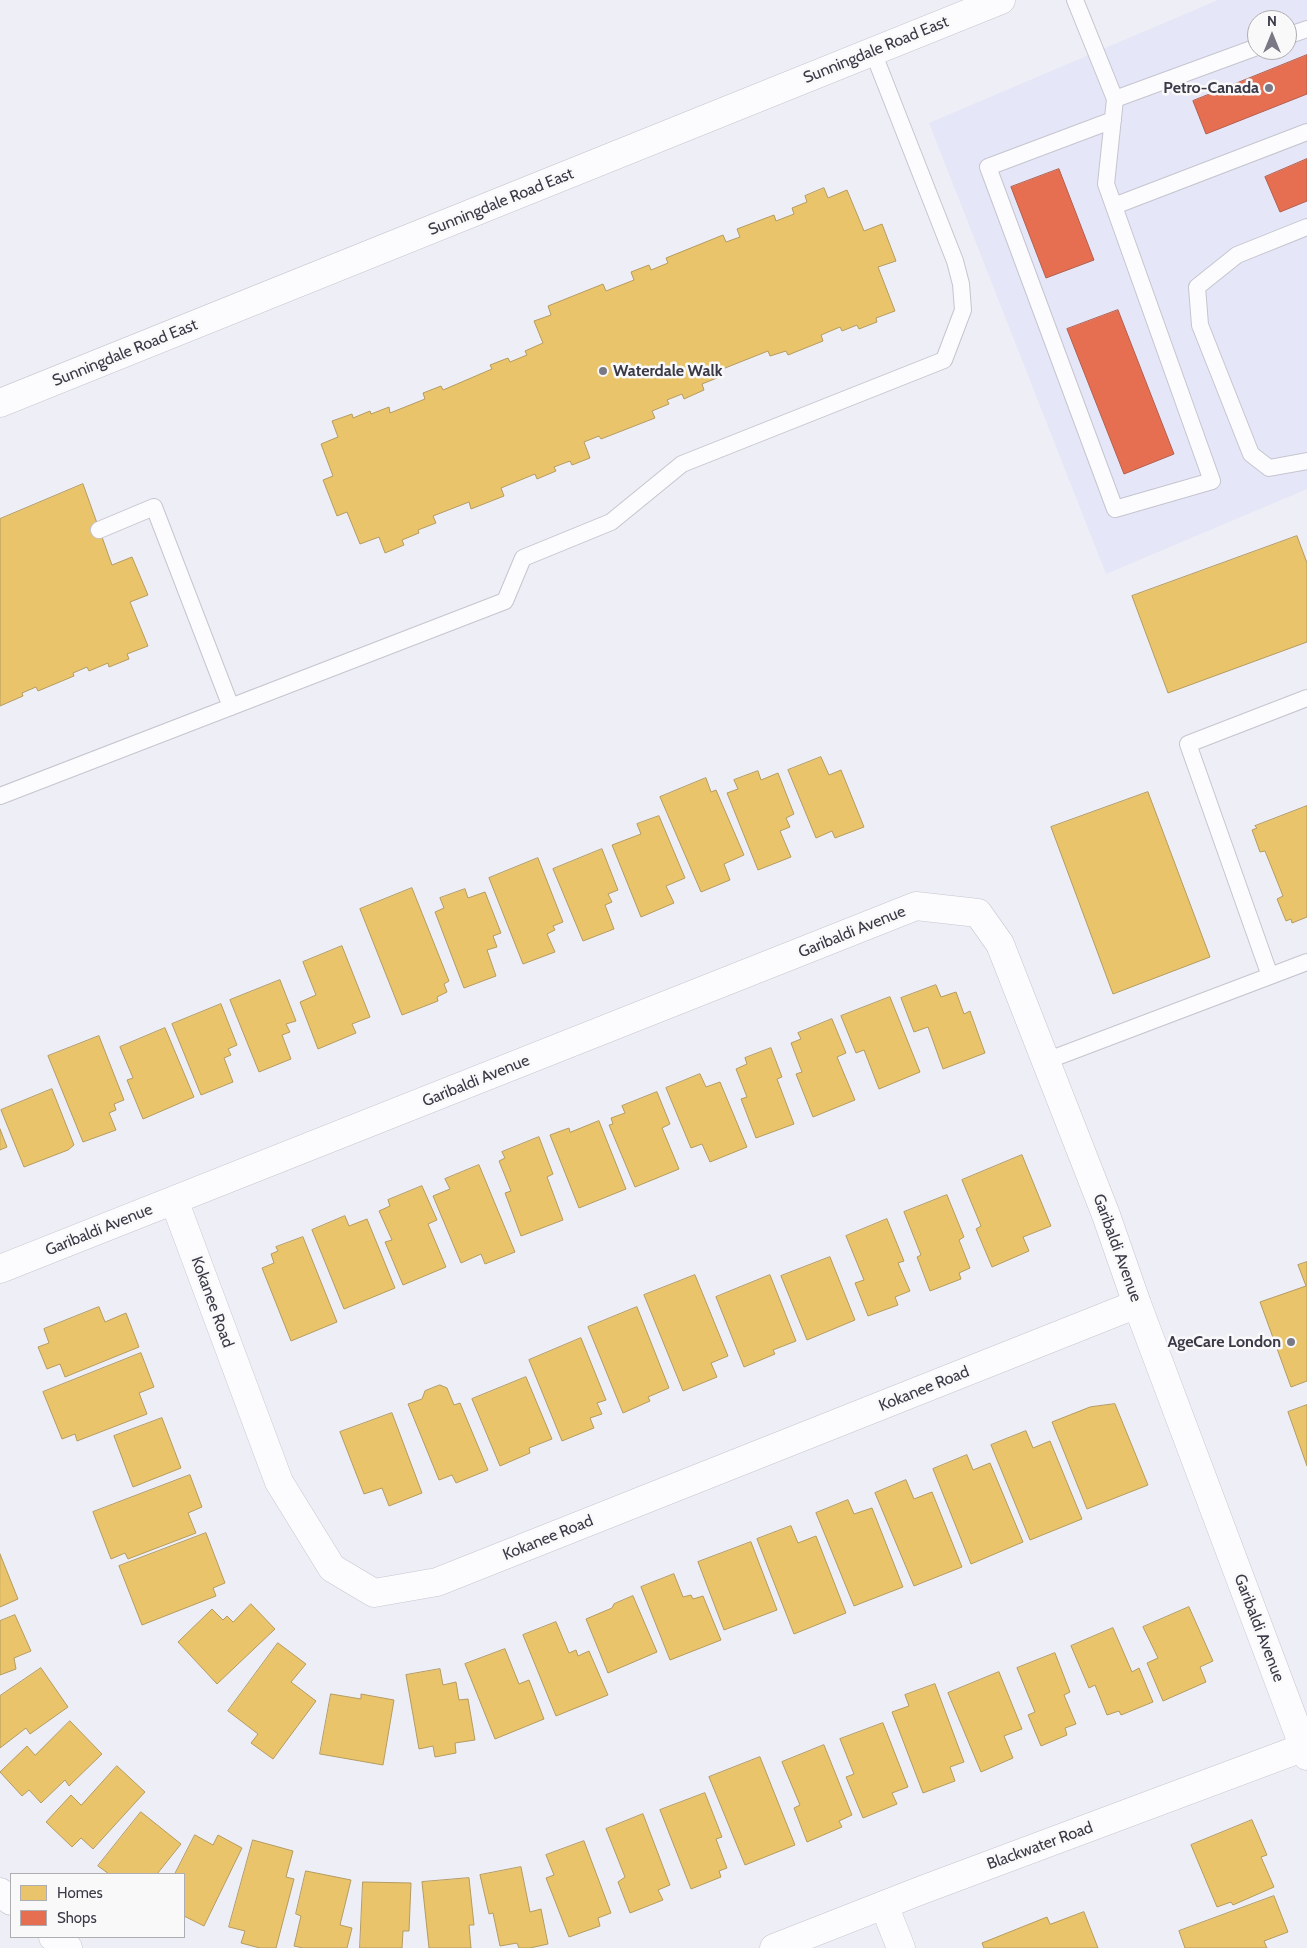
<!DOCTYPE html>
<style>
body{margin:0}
#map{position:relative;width:1307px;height:1948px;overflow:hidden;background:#eeeef6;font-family:Cabin,sans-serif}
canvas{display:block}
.legend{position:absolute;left:10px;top:1873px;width:175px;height:65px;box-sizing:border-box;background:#f9f9f9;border:1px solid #adadb2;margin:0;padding:6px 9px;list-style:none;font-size:15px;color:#3a3a48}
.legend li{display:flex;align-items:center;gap:10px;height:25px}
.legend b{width:25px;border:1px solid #adadb2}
.north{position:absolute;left:1247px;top:10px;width:50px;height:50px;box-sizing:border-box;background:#f9f9f9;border:1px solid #adadb2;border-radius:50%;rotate:0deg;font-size:14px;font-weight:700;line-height:20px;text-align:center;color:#3a3a48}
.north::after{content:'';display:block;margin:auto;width:18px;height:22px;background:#797985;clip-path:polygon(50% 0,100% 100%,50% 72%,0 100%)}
</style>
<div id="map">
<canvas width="1307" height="1948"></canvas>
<ul class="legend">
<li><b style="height:14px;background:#e9c46a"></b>Homes</li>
<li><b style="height:14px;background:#e76f51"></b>Shops</li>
</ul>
<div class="north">N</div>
</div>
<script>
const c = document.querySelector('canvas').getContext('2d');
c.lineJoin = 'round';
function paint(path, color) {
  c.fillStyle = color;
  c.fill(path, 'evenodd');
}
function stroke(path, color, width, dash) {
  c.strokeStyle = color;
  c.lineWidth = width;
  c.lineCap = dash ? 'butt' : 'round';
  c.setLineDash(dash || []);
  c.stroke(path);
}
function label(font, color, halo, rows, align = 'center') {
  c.font = font + ' Cabin,sans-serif';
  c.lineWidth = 5;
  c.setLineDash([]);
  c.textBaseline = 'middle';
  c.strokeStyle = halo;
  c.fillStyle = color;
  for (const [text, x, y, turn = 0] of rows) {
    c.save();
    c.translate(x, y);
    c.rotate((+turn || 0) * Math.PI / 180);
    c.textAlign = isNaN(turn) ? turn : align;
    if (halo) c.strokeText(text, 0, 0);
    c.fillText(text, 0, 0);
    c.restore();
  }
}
const built = new Path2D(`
 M1218 0H1307V489L1106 574 929 123ZM1257 20H1287V50H1257Z`);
const homes = new Path2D(`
 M824 188 828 198 847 190 864 231 882 224 896 261 878 267 895 311 876 318 877 322 859 329 857 325 842 331 840 327 821 335 823 341 788 355 786 351 770 356 768 351 715 372 717 378 702 384 704 390 684 399 682 394 667 400 669 404 652 411 655 418 601 439 599 436 584 442 590 458 572 465 570 461 554 467 556 471 537 479 535 474 501 488 504 496 471 509 469 502 433 516 436 523 418 530 419 533 402 540 404 545 385 553 379 537 360 544 347 512 337 516 323 480 333 476 321 444 338 437 332 421 352 414 353 418 370 411 371 414 389 407 390 413 425 399 423 393 441 386 443 390 492 369 490 365 508 358 510 362 527 355 525 351 543 343 534 321 551 315 548 306 603 284 606 291 634 280 631 272 649 265 651 270 668 263 666 258 723 235 726 242 740 237 737 229 774 215 776 221 794 214 792 208 807 202 805 196Z
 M83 484 112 565 132 557 148 595 130 602 148 646 127 654 129 659 109 667 108 663 89 671 87 667 73 673 74 676 38 691 36 687 22 693 23 696 0 706V519Z
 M1297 536 1307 563V642L1168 693 1132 596Z
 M821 757 829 775 841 770 864 827 835 838 832 831 816 838 788 770Z
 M758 771 761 780 778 773 794 814 786 818 790 827 780 831 791 857 758 870 727 793 738 789 734 780Z
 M706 778 711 792 716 790 744 855 724 864 730 880 701 892 660 797Z
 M1148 792 1210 957 1113 994 1051 827Z
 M1307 806V917L1292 923 1291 919 1286 921 1277 899 1283 896 1265 851 1260 852 1252 830 1257 828 1255 826Z
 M659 816 685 878 666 886 674 903 641 917 612 845 641 834 637 824Z
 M602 849 618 890 608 894 612 902 605 905 614 929 583 941 553 869Z
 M538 858 563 922 553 926 555 930 547 934 555 952 523 964 489 878Z
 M412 888 449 981 444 984 447 992 437 997 438 1001 402 1015 360 909Z
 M465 889 468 898 485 892 501 933 493 936 497 947 487 950 496 976 464 988 435 912 444 908 440 898Z
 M342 946 370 1017 352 1024 356 1033 318 1049 300 1002 316 995 303 962Z
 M280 980 296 1021 286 1024 290 1032 282 1035 291 1059 259 1072 230 1000Z
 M936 985 941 997 956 992 964 1014 970 1011 985 1053 943 1069 928 1027 914 1032 901 998Z
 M890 997 920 1072 879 1089 864 1050 856 1053 841 1016Z
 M221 1004 237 1045 228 1049 231 1055 224 1058 233 1082 201 1095 172 1024Z
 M832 1019 846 1053 837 1057 855 1100 813 1117 796 1074 802 1072 791 1043 801 1039 798 1033Z
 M165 1028 194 1097 143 1119 127 1080 133 1078 120 1047Z
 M99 1036 124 1100 114 1104 116 1110 109 1113 116 1130 83 1142 48 1056Z
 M771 1048 782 1077 777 1079 794 1124 756 1138 741 1099 747 1097 736 1069 747 1064 745 1058Z
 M700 1074 706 1087 720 1082 747 1147 710 1162 702 1144 691 1148 666 1088Z
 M52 1089 74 1145 68 1150 24 1167 1 1110Z
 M657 1092 670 1124 662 1128 679 1169 635 1187 609 1125 613 1124 611 1118 625 1113 622 1106Z
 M599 1121 626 1189 579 1208 550 1135 569 1128 570 1132Z
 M0 1129 7 1147 0 1150Z
 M539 1137 553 1174 547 1177 563 1220 521 1236 505 1193 511 1191 499 1161 505 1158 502 1152Z
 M1022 1155 1051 1226 1023 1237 1029 1251 992 1267 976 1229 981 1226 962 1180Z
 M479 1165 515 1252 485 1264 481 1254 461 1263 433 1196 450 1189 445 1179Z
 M422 1186 437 1220 428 1224 446 1267 403 1285 385 1242 392 1240 379 1211 390 1206 388 1200Z
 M947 1195 964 1237 959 1240 970 1268 959 1273 961 1279 930 1291 917 1257 921 1255 904 1212Z
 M345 1216 349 1226 367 1219 395 1288 344 1309 312 1230Z
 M887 1219 904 1261 898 1263 910 1291 895 1297 898 1305 868 1316 855 1283 864 1280 846 1236Z
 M303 1237 337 1322 291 1341 262 1268 274 1263 271 1254 278 1251 276 1247Z
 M830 1257 855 1320 807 1340 781 1276Z
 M1307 1262V1381L1291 1387 1260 1302 1306 1286 1298 1265Z
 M695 1275 728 1356 711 1363 717 1377 683 1391 644 1295Z
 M770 1275 796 1341 773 1350 775 1354 744 1367 716 1297Z
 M99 1307 105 1322 126 1313 139 1347 65 1377 60 1364 47 1369 38 1347 49 1343 44 1329Z
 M637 1307 669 1388 648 1397 650 1401 623 1413 588 1327Z
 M581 1338 606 1400 597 1403 602 1414 590 1418 594 1428 562 1441 529 1360Z
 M141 1353 154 1387 139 1393 147 1414 77 1441 75 1434 62 1439 43 1392Z
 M526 1377 552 1439 529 1448 530 1453 500 1466 472 1399Z
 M440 1385 447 1388 454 1405 460 1403 488 1470 456 1483 452 1475 439 1480 408 1404 422 1399 425 1391Z
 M1115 1404 1148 1485 1087 1509 1052 1422 1090 1407Z
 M1307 1405V1466L1288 1412Z
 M392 1413 422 1493 389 1506 382 1488 364 1494 340 1432Z
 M162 1418 181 1468 133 1487 114 1436Z
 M1026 1431 1033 1448 1050 1441 1082 1519 1030 1540 991 1445Z
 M967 1455 973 1470 990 1463 1023 1542 971 1564 933 1469Z
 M190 1475 202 1507 188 1513 196 1533 128 1559 125 1553 111 1559 93 1512Z
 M906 1480 914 1499 932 1492 962 1567 914 1586 875 1493Z
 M848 1500 854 1514 872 1508 903 1587 854 1606 816 1513Z
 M791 1526 798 1543 816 1536 846 1613 794 1634 757 1539Z
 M206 1533 225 1583 213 1588 216 1596 142 1625 119 1566Z
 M751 1542 777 1610 724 1630 698 1562Z
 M0 1554 18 1599 0 1607Z
 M674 1574 683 1597 691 1595 693 1599 703 1596 721 1640 670 1660 641 1587Z
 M633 1596 657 1652 608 1673 586 1619 612 1608 614 1604Z
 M251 1604 275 1629 217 1684 178 1642 212 1609 223 1620 227 1616 233 1622Z
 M1189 1607 1213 1661 1200 1667 1206 1682 1163 1701 1147 1663 1158 1658 1143 1627Z
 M15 1615 31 1651 14 1658 16 1669 0 1675V1621Z
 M556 1622 569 1653 576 1650 578 1656 589 1651 608 1695 556 1716 523 1635Z
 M1113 1628 1132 1672 1139 1668 1153 1702 1121 1715 1119 1711 1107 1715 1095 1685 1089 1688 1071 1646Z
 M278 1643 306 1664 291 1682 316 1701 273 1759 251 1743 258 1734 228 1711Z
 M505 1649 519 1684 529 1680 544 1719 495 1739 465 1664Z
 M1055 1653 1070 1692 1064 1695 1076 1724 1065 1728 1067 1735 1041 1746 1028 1715 1035 1712 1017 1668Z
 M41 1668 68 1707 30 1734 26 1728 0 1748V1696Z
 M440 1669 443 1685 456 1682 459 1700 468 1699 475 1740 455 1743 456 1753 435 1757 433 1746 419 1749 406 1675Z
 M999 1672 1022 1729 1004 1736 1013 1758 981 1772 948 1693Z
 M935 1684 964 1762 950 1767 955 1781 923 1793 892 1712 909 1706 905 1695Z
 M331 1694 361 1699V1694L394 1700 383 1765 320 1754Z
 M70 1721 102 1754 69 1786 65 1780 41 1803 29 1790 22 1796 0 1772 27 1746 35 1755Z
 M883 1723 908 1787 892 1793 897 1804 863 1818 846 1777 854 1774 840 1739Z
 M824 1745 852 1815 839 1821 842 1827 807 1842 794 1808 800 1805 782 1762Z
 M760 1757 795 1845 745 1865 709 1777Z
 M117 1766 145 1792 93 1849 81 1838 72 1847 46 1822 71 1795 81 1805Z
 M705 1793 722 1837 716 1839 727 1868 719 1871 721 1877 691 1889 660 1810Z
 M141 1812 181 1844 157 1874H109L98 1866Z
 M643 1814 670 1885 658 1890 663 1900 630 1913 618 1882 625 1877 606 1829Z
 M1252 1820 1267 1855 1261 1857 1274 1887 1233 1905 1231 1902 1217 1907 1191 1845Z
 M195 1835 213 1845 218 1835 242 1848 204 1926 184 1916V1874H175Z
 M253 1840 293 1851 286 1877 294 1879 276 1948H260L241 1943 245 1931 229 1927Z
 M584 1841 611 1913 598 1918 600 1926 569 1937 546 1878 554 1875 546 1855Z
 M521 1867 530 1912 541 1909 548 1944 530 1948H519L517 1943 500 1946 493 1913 489 1914 480 1875Z
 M306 1871 351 1880 340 1925 352 1928 347 1948H303L294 1946 301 1916 296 1914Z
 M469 1878 474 1925H469L471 1948H429L422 1882Z
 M363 1882 411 1883 409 1931H403L402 1948H360Z
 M1274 1896 1288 1932 1264 1941 1267 1948H1185L1179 1931Z
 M1084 1912 1098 1948H984L982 1943 1047 1917 1050 1924Z`);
const shops = new Path2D(`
 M1307 55V94L1206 134 1193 101Z
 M1307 159V201L1280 212 1265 177Z
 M1059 169 1094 260 1046 278 1011 187Z
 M1118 310 1174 454 1124 474 1067 329Z`);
const service = new Path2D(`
 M1075 0 1115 99 1106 184 1212 481 1115 509 988 167 1113 120
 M1287 36 1307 29
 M1115 99 1257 47
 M1114 206 1307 132
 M1307 227 1237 255 1197 287 1200 325 1251 454 1269 468 1307 461
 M99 530 154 507 231 707
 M0 796 505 601 523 558 611 522 682 464 944 360 963 310 961 284 955 261 873 52
 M1270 976 1188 744 1307 698
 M1046 1061 1307 962`);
const minor = new Path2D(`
 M174 1200 279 1482 332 1568 374 1593 437 1582 1137 1304
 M0 1269 916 906 978 913 1000 944 1106 1215 1137 1304 1307 1756
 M884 1905 901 1948`);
const tertiary = new Path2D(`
 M0 1892 11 1901
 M53 1937 68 1948
 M774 1948 922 1890 1307 1746`);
const secondary = new Path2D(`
 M0 403 1001 0`);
const markers = [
 [1269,88,5,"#797985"],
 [603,371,5,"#797985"],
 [1291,1342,5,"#797985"]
];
const streetNames = [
 ["Sunningdale Road East",876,50,-22],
 ["Sunningdale Road East",501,202,-22],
 ["Sunningdale Road East",125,353,-22],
 ["Garibaldi Avenue",852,932,-22],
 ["Garibaldi Avenue",476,1081,-22],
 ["Garibaldi Avenue",99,1230,-22],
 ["Garibaldi Avenue",1117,1248,70],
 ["Kokanee Road",212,1302,70],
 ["Kokanee Road",924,1389,-22],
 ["Kokanee Road",548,1538,-22],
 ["Garibaldi Avenue",1259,1628,69],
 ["Blackwater Road",1040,1846,-20]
];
const poiNames = [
 ["Petro-Canada",1259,88],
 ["Waterdale Walk",613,371,"left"],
 ["AgeCare London",1281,1342]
];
paint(built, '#e5e6f7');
paint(homes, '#e9c46a');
stroke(homes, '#b49b60', 1);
paint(shops, '#e76f51');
stroke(shops, '#b35f4e', 1);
stroke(service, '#c5c5d0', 18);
stroke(minor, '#c5c5d0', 29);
stroke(tertiary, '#c5c5d0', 29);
stroke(secondary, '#c5c5d0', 29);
stroke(service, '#fcfcfe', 16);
stroke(minor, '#fcfcfe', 28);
stroke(tertiary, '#fcfcfe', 28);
stroke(secondary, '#fcfcfe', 28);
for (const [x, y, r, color] of markers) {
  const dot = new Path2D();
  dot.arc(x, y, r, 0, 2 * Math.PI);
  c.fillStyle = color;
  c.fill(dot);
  stroke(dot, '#f9f9f9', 2);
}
label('16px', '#3a3a48', '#f9f9f9', streetNames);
label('bold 16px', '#3a3a48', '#f9f9f9', poiNames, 'right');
</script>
